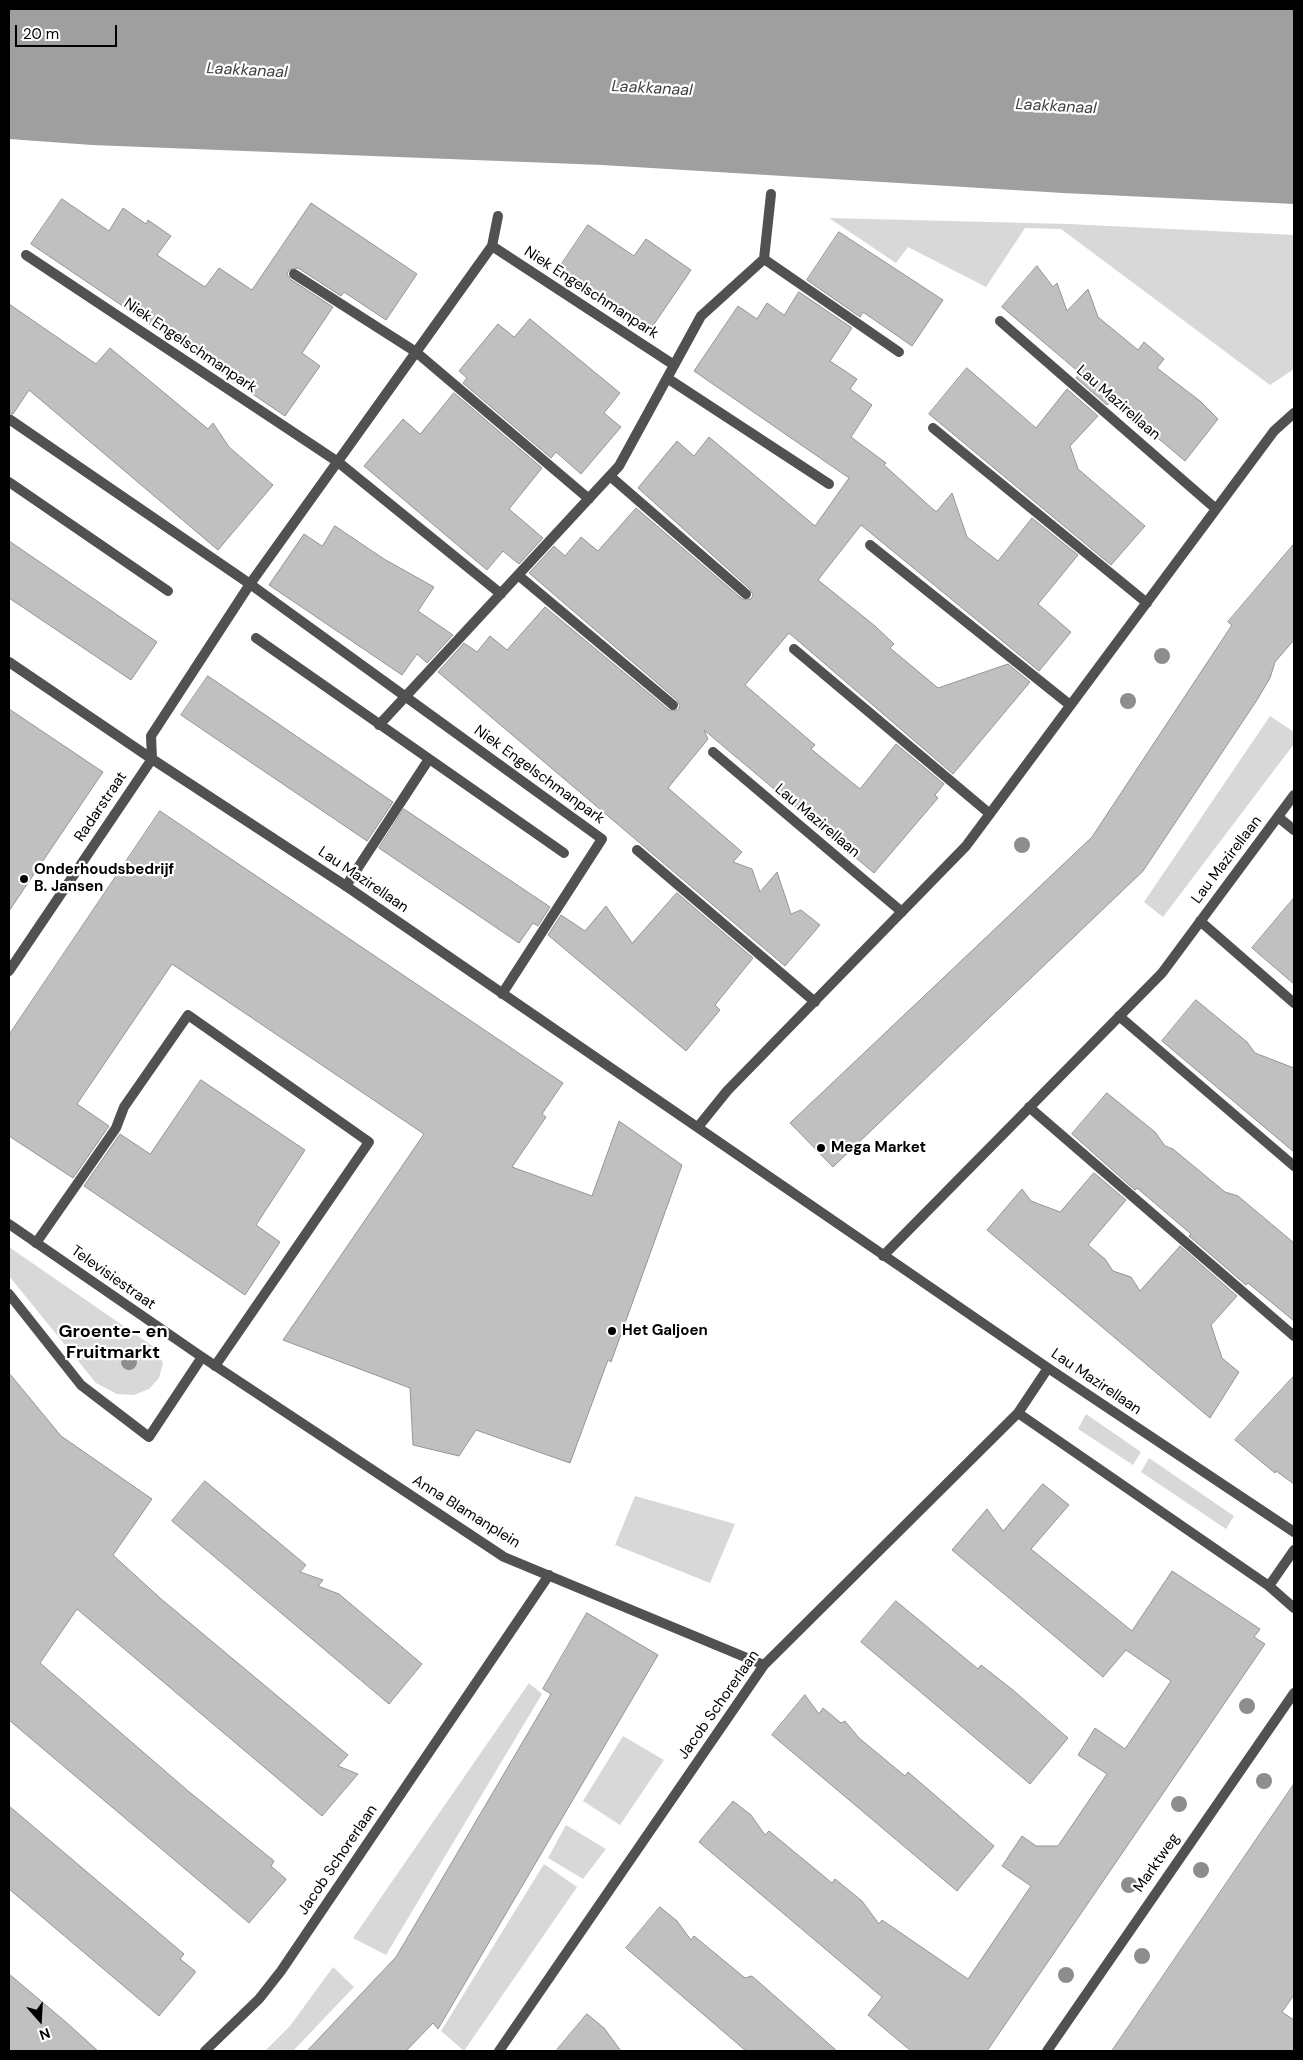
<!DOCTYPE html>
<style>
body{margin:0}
#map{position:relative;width:1303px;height:2060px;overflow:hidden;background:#fff;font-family:"DM Sans",sans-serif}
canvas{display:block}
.frame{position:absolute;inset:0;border:10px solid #000;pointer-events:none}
.north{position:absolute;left:15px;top:1995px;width:50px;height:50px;-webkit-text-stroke:4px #fff;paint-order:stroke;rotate:161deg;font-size:14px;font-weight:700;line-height:20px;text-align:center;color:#000}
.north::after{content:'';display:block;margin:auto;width:18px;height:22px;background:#000;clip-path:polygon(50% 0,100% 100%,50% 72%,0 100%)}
.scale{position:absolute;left:15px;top:25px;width:102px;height:22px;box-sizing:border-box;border:2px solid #000;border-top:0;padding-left:6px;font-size:15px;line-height:18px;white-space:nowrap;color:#000;-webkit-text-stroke:4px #fff;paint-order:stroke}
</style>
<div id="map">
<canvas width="1303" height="2060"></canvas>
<div class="frame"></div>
<div class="north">N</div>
<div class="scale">20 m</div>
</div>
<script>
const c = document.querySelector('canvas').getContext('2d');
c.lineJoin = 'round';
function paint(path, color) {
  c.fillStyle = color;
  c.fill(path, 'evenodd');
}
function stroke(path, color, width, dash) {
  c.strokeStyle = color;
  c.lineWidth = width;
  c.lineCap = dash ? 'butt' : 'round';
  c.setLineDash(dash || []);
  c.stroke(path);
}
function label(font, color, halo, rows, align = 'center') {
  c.font = font + ' "DM Sans",sans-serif';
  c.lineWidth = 4.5;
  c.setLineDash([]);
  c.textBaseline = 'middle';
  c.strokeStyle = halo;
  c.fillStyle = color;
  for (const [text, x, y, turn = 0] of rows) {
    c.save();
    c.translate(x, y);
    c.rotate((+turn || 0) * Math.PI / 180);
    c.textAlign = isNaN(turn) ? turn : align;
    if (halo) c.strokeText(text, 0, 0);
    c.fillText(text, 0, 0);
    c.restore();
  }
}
const green = new Path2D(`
 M829 218 1069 224 1294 235V369L1270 385 1061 229 1025 228 986 287 908 247 896 263Z
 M1270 716 1294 732V744L1163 917 1144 902Z
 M9 1247 157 1349 163 1363 159 1378 149 1389 134 1395 117 1394 96 1383 9 1276Z
 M1086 1414 1141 1452 1133 1465 1078 1429Z
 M1149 1458 1234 1516 1226 1529 1141 1472Z
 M635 1496 735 1524 710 1583 615 1545Z
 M529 1683 542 1694 386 1955 353 1938Z
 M623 1736 664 1760 620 1825 583 1801Z
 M566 1825 606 1849 583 1879 548 1858Z
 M544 1864 577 1887 464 2051 441 2031Z
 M333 1967 354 1987 293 2051H265L290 2026Z`);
const water = new Path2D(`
 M9 9H1294V204L1063 193 602 165 92 145 9 139Z`);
const building = new Path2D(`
 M62 199 109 231 123 208 146 224 148 220 171 236 157 255 205 287 219 268 252 290 311 203 417 274 386 320 344 292 341 296 298 268 289 270 287 274 290 279 333 307 302 353 320 366 285 416 31 244Z
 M588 225 634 256 646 239 691 270 648 333 557 271Z
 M839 232 943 300 912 346 863 312 860 317 807 280Z
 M1037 266 1053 287 1057 283 1067 311 1088 289 1098 317 1138 350 1144 342 1164 359 1157 368 1200 401 1218 419 1185 461 1113 400 1107 405 1076 378 1080 373 1002 307Z
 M799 292 852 328 830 361 857 379 850 389 872 405 851 437 886 463 884 465 935 511H937L952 493 967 537 998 561 1032 518 1078 555 1038 604 1071 632 1039 671 861 525 818 580 875 626 894 644 890 648 938 688 1008 664 1030 682 953 774 789 633 745 685 815 745 811 749 860 789 896 744 944 784 935 795 938 798 874 873 704 730 708 739 668 788 742 852 733 862 752 869 760 892 777 872 791 914 801 910 820 925 785 966 438 672 464 643 477 652 490 636 507 650 545 607 669 710H678L680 706 677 700 529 573 554 546 565 556 581 537 598 551 636 508 742 599H751L753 595 750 589 638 488 677 441 694 456 709 437 815 526 849 478 694 371 738 306 757 319 767 303 784 315Z
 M9 304 96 364 110 348 208 429 213 423 229 447 273 485 218 550 29 390 13 414 9 412Z
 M530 319 620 393 604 413 621 427 581 474 556 452 551 458 463 383 467 378 459 371 498 324 514 337Z
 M967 368 1036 428 1067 389 1098 416 1070 446 1078 469 1145 526 1111 565 929 414Z
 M454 393 542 468 509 509 543 538 519 564 503 551 487 570 364 466 403 419 420 434Z
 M335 526 384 559 434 587 418 611 453 635 427 663 417 654 402 675 269 585 304 534 322 546Z
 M9 541 157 642 131 680 9 598Z
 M1294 544V640L1275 662 1270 678 1257 700 1143 871 833 1167 790 1123 1092 837 1232 625 1228 622Z
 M208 676 393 802 367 841 181 715Z
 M9 709 103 772 9 911Z
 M404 809 550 907 538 926 533 923 519 943 379 848Z
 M160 811 563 1083 542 1114 546 1117 512 1167 592 1196 619 1121 682 1165 611 1362 608 1360 570 1463 476 1430 459 1456 413 1445 410 1388 283 1340 424 1134 172 964 77 1104 109 1126 73 1178 9 1136V1035Z
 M677 893 753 958 715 1005 720 1010 686 1051 548 935 561 915 585 931 606 906 632 943Z
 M1294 898V984L1252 948Z
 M1196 1000 1247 1042 1255 1053 1294 1068V1152L1162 1041Z
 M201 1080 305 1150 256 1225 280 1242 245 1295 84 1186 120 1134 150 1154Z
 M1107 1093 1155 1132 1165 1146 1173 1149 1225 1192 1238 1196 1294 1243V1321L1248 1283 1246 1285 1189 1236 1191 1234 1137 1188 1135 1190 1072 1134Z
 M1094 1173 1126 1200 1088 1245 1105 1259 1113 1271 1131 1277 1140 1291 1180 1246 1237 1296 1211 1325 1222 1358 1239 1372 1210 1418 987 1230 1022 1189 1031 1201 1060 1212Z
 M9 1373 61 1436 152 1499 113 1555 160 1598 348 1755 338 1766 358 1774 322 1816 77 1609 40 1663 187 1790 274 1861 271 1866 286 1879 285 1881 249 1923 9 1720Z
 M1294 1376V1484L1276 1471 1275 1473 1235 1440Z
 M205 1481 306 1565 300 1572 323 1580 318 1586 339 1594 422 1664 389 1704 172 1521Z
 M1043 1484 1069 1505 1031 1549 1132 1631 1172 1571 1260 1629 1254 1637 1265 1644 987 2051H911L868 2015 882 1997 699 1842 733 1801 751 1815 765 1835 769 1831 832 1883 835 1879 862 1901 879 1924 882 1920 968 1979 1031 1886 1002 1866 1022 1836 1036 1846H1058L1107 1774 1078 1755 1095 1728 1125 1749 1171 1681 1126 1650 1103 1677 952 1550 987 1509 1003 1531Z
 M896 1601 978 1669 981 1665 1013 1690 1068 1738 1030 1784 861 1642Z
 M587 1613 658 1655 438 2029 433 2023 406 2051H307L396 1957 551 1694 543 1689Z
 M805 1695 819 1714 823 1708 841 1723 845 1721 859 1738 905 1776 908 1772 994 1846 957 1891 772 1735Z
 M1294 1784V1995L1282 2012 1294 2020V2051H1112Z
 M9 1806 184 1954 180 1959 195 1971V1973L159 2016 9 1889Z
 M660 1907 677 1921 691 1940 694 1936 745 1978 752 1976 837 2051H746L626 1948Z
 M9 1974 67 2023 98 2051H9Z
 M587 2014 604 2028 621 2051H556Z`);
const lane = new Path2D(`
 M9 482 168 591
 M256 638 564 853
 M346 886 429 759
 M36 1243 116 1128 124 1107 188 1015 369 1142 215 1366`);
const street = new Path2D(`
 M492 246 674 365
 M26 255 338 462 501 594
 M764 259 899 352
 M294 274 416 352 589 499
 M1000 321 1216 509
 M667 378 829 484
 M9 419 250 584 602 839 502 994
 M933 428 1147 603
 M610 476 746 594
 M870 545 1070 705
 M518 575 673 705
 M794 649 990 814
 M9 662 152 759 346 886 1048 1368 1294 1532
 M379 725 619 466 701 316 764 259 771 194
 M713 752 902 912
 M1278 817 1294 830
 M637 850 815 1002
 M1200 921 1294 1003
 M9 971 152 759 151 736 250 584 492 246 498 216
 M1119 1016 1294 1166
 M1029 1107 1294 1336
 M698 1127 727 1091 966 846 1274 431 1294 413
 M9 1224 202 1357 504 1557 764 1665
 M883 1256 1162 973 1294 795
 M9 1294 81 1385 149 1437 202 1357
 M1018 1413 1269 1586 1294 1550
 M1269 1586 1294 1608
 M205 2051 259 1999 281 1971 549 1575
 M499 2051 764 1665 1018 1413 1048 1368
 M1047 2051 1294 1693`);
const trees = [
 [1162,656],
 [1128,701],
 [1022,845],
 [129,1362],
 [1247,1706],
 [1264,1781],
 [1179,1804],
 [1201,1870],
 [1129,1885],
 [1142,1956],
 [1066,1975]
];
const markers = [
 [24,879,5,"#000"],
 [821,1148,5,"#000"],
 [612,1331,5,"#000"]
];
const streetNames = [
 ["Niek Engelschmanpark",591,293,33],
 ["Niek Engelschmanpark",190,346,34],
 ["Lau Mazirellaan",1118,403,41],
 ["Niek Engelschmanpark",539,775,36],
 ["Radarstraat",101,807,-56],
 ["Lau Mazirellaan",817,821,40],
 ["Lau Mazirellaan",1227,860,-53],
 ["Lau Mazirellaan",363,880,34],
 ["Televisiestraat",113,1278,35],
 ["Lau Mazirellaan",1096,1382,34],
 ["Anna Blamanplein",466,1512,32],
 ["Jacob Schorerlaan",719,1705,-55],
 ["Jacob Schorerlaan",338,1860,-56],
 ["Marktweg",1157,1863,-55]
];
const poiNames = [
 ["Onderhoudsbedrijf",34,870],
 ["B. Jansen",34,887],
 ["Mega Market",831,1148],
 ["Het Galjoen",622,1331]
];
const waterNames = [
 ["Laakkanaal",247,71,3],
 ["Laakkanaal",652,89,3],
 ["Laakkanaal",1056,107,3]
];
const quarterNames = [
 ["Groente- en",113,1332],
 ["Fruitmarkt",113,1353]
];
paint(green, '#d8d8d8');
paint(water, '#9f9f9f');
paint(building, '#c0c0c0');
stroke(building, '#959595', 1);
stroke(lane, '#515151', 10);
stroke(street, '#515151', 10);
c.fillStyle = '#8d8d8d';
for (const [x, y] of trees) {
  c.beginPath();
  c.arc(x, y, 8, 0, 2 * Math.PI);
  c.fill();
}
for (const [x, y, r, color] of markers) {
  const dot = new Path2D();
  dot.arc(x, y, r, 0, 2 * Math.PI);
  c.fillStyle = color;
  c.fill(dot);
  stroke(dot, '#fff', 2);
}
label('15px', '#000', '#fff', streetNames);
label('bold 15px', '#000', '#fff', poiNames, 'left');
label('italic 16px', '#404040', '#fff', waterNames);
label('bold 18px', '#000', '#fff', quarterNames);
</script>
